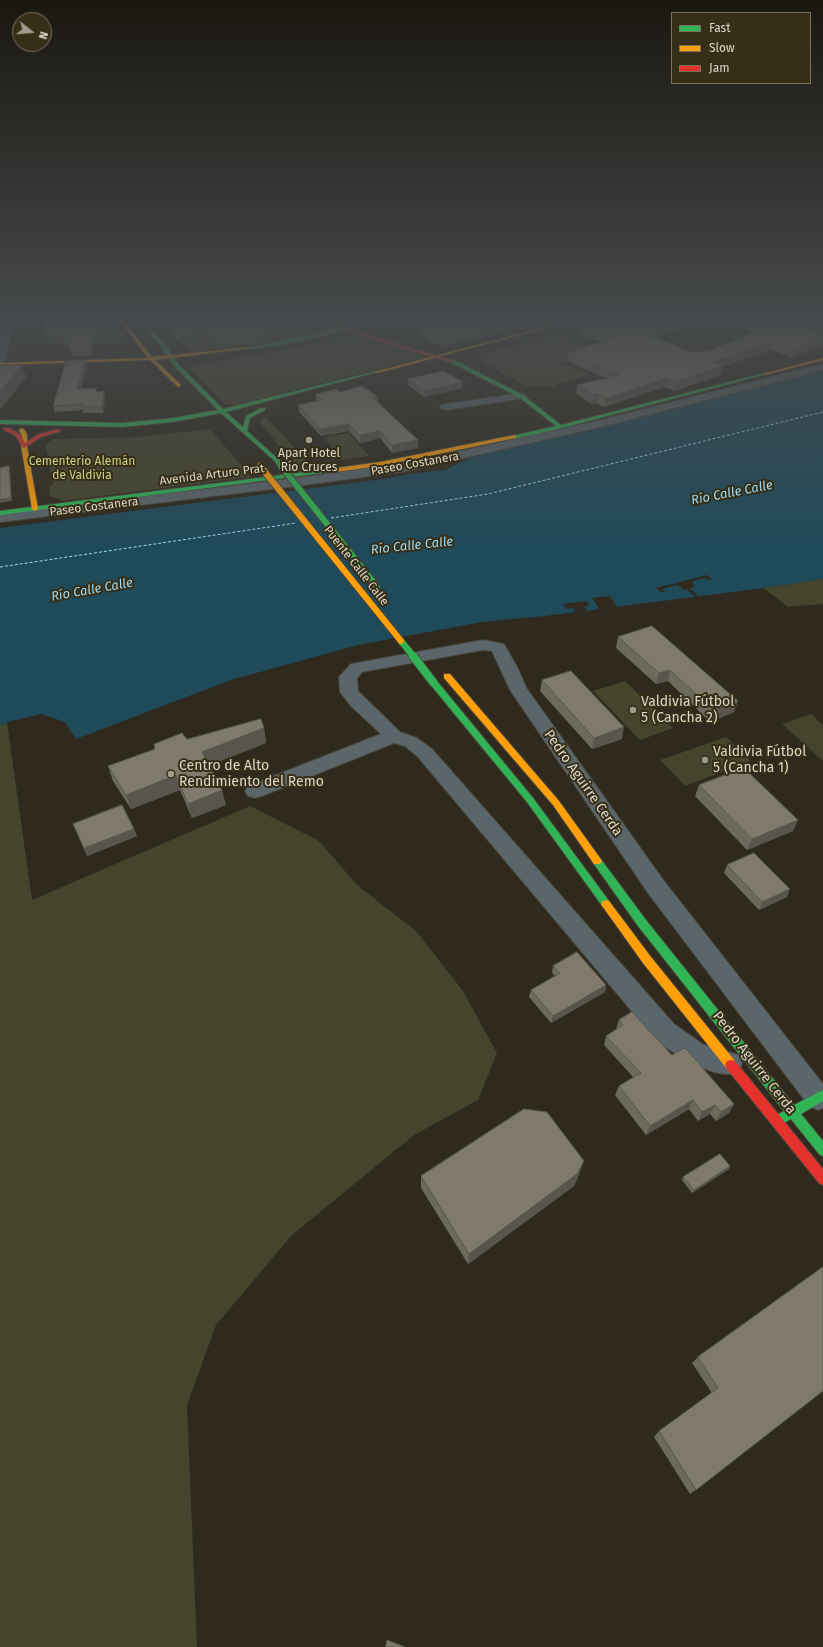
<!DOCTYPE html>
<meta charset="utf-8">
<style>
body{margin:0}
#map{position:relative;width:823px;height:1647px;overflow:hidden;background:#2f2a1d;font-family:"Fira Sans",sans-serif}
canvas{display:block}
.legend{position:absolute;left:671px;top:12px;width:140px;height:72px;box-sizing:border-box;background:#362e16;border:1px solid #78725e;margin:0;padding:5px 7px;list-style:none;font-size:12px;color:#dcd8c9}
.legend li{display:flex;align-items:center;gap:8px;height:20px}
.legend b{width:20px;border:1px solid #78725e}
.north{position:absolute;left:12px;top:12px;width:40px;height:40px;box-sizing:border-box;background:#362e16;border:1px solid #78725e;border-radius:50%;rotate:107deg;font-size:11px;font-weight:700;line-height:16px;text-align:center;color:#dcd8c9}
.north::after{content:'';display:block;margin:auto;width:14px;height:18px;background:#9f9b8d;clip-path:polygon(50% 0,100% 100%,50% 72%,0 100%)}
</style>
<div id="map">
<canvas width="823" height="1647"></canvas>
<ul class="legend">
<li><b style="height:5px;background:#30b455"></b>Fast</li>
<li><b style="height:5px;background:#ff9f0a"></b>Slow</li>
<li><b style="height:5px;background:#e5322d"></b>Jam</li>
</ul>
<div class="north">N</div>
</div>
<script>
const c = document.querySelector('canvas').getContext('2d');
c.lineJoin = 'round';
function paint(path, color) {
  c.fillStyle = color;
  c.fill(path, 'evenodd');
}
function stroke(path, color, width, dash) {
  c.strokeStyle = color;
  c.lineWidth = width;
  c.lineCap = dash ? 'butt' : 'round';
  c.setLineDash(dash || []);
  c.stroke(path);
}
function label(font, color, halo, rows, align = 'center') {
  c.font = font + ' "Fira Sans",sans-serif';
  c.lineWidth = 4;
  c.setLineDash([]);
  c.textBaseline = 'middle';
  c.strokeStyle = halo;
  c.fillStyle = color;
  for (const [text, x, y, turn = 0] of rows) {
    c.save();
    c.translate(x, y);
    c.rotate((+turn || 0) * Math.PI / 180);
    c.textAlign = isNaN(turn) ? turn : align;
    if (halo) c.strokeText(text, 0, 0);
    c.fillText(text, 0, 0);
    c.restore();
  }
}
const green = new Path2D(`
 M42 320H110L129 342 51 345Z
 M153 320H346L299 338 241 349 190 351 183 344H181L164 323 157 324Z
 M357 334 424 355 425 357 235 405 225 404 189 368 197 364C234 358 272 354 309 345 326 342 340 335 357 334Z
 M559 335 597 351 562 363 591 375 555 384V387L524 386 513 378 507 377 478 358 477 355Z
 M266 417 313 468 300 470 261 424V419Z
 M210 429 251 477 63 501 50 496 49 488 53 483 46 446 47 444 53 439 139 437Z
 M349 433 369 456 342 460 324 437Z
 M823 579V604L788 607 764 588Z
 M625 681 673 728 640 740 593 691Z
 M811 714 823 725V761L782 724Z
 M7 722 32 900 250 806 319 841 357 885 416 931 463 991 497 1053 478 1100 414 1135 292 1235 216 1325 187 1405 197 1647H0V726Z
 M726 737 751 761 685 786 660 760Z`);
const water = new Path2D(`
 M823 371V579L764 588 545 616 482 622 358 645 231 680 76 739 65 722 41 714 7 722 0 726V528L383 479 417 473 445 470 472 457Z`);
const pier = new Path2D(`
 M707 575 712 579 708 580 705 578 692 581 694 587 690 588 700 598 697 599 687 589 683 590 679 586 675 585 663 589 665 592H661L656 588Z
 M610 596 617 607 599 609 592 598Z
 M587 601 589 605 584 607 587 610 575 612 573 608 566 609 563 604Z`);
const ferry = new Path2D(`
 M331 518 488 494 823 412
 M0 567 296 523`);
const street = new Path2D(`
 M4 320H14L5 362 0 365V338Z
 M823 364V370L601 427 407 471 305 485 0 522V514L305 477 407 463 601 420Z
 M521 393 525 394 527 396 525 398 446 410 442 409 440 407 442 405 446 404Z
 M483 640 504 644 517 667 527 689 664 881 823 1084V1108L818 1110 809 1106 648 893 510 690 492 651 483 650 362 672 357 678 358 691 400 732 417 738 432 749 674 1024 704 1045 739 1055 742 1063 739 1071C736 1072 733 1074 730 1074 710 1076 671 1052 656 1040L418 757 405 746 394 743 262 796 255 798 248 796 245 791 248 786 381 734 351 706 343 696 340 692 339 677 351 664Z`);
const fast = new Path2D(`
 M137 320H141L164 343 179 365 223 409 376 371 378 372 226 412 243 427 246 416 261 408H265V410L250 418 247 431 280 461V463L278 464 221 413 173 422 122 427 0 424V420L122 423 173 418 218 410 175 367 160 345Z
 M356 320H361C337 337 280 345 251 349L249 348 318 333Z
 M450 360H454L523 395 561 425 765 373 767 374 562 428 514 439 512 438V436L556 426 519 397 450 362Z
 M336 468 339 470 338 471 0 515V511Z
 M430 680H436L533 798 609 901 611 904 609 907 606 908 603 907 527 802 430 684 429 682Z
 M597 857 600 858 646 920 794 1105 823 1090V1101L801 1114 823 1141V1156L819 1154 791 1119 779 1126 775 1124 773 1120 775 1116 784 1111 638 926 594 864 592 861 594 858Z`);
const slow = new Path2D(`
 M119 320H123L152 357 251 347 253 348 155 360 180 384 181 385 178 387 150 360 0 365V363L148 358Z
 M571 320H576L378 373 374 372Z
 M823 358V360L765 375 763 374Z
 M22 428C29 432 27 440 27 446L38 509 35 511 32 509 21 446 22 437 19 430Z
 M514 435 516 436V438L380 466 336 472 333 470 336 468 380 462Z
 M444 674H450L559 801 600 858 602 861 600 864H594L553 805 444 678Z
 M606 900 609 901 651 957 735 1061 737 1065 735 1069 731 1070 727 1069 643 963 603 907 601 904 603 901Z`);
const jam = new Path2D(`
 M339 327H343L454 361 450 362 339 329Z
 M4 428C14 428 21 435 25 443L37 435 58 429 61 431 41 437 24 448 22 447 16 436 4 430Z
 M731 1060 735 1061 823 1169V1185L819 1183 727 1069 725 1065 727 1061Z`);
const fastBridgeFar2 = new Path2D(`
 M278 462 282 467`);
const fastBridgeFar1 = new Path2D(`
 M281 466 377 587
 M401 641 414 657`);
const fastBridge = new Path2D(`
 M413 656 433 682`);
const slowBridgeFar1 = new Path2D(`
 M260 465 261 467`);
const slowBridge = new Path2D(`
 M260 466 401 641`);
const wall = new Path2D(`
 M41 320H78L85 330 97 335 91 356H72L71 354 69 347 70 344 67 348 61 337 49 338Z
 M165 320H286L287 331 256 343H218L212 337 181 344 167 328Z
 M416 320 439 321 445 320H549V321L516 331 514 329 448 345 437 344 428 342 416 324Z
 M600 320H711L698 324 695 323 654 338 692 352 708 351 754 333 717 320H823V332L818 334 823 335V343L822 345 792 357 771 350 722 367 720 375 674 391 665 387 604 407 597 403 592 404 576 394 577 385 605 378 567 361 568 353 601 342 581 334 582 325Z
 M86 360 87 367 81 389 98 392 105 398 103 413H83V410L55 412 53 406Z
 M408 379 463 382 462 388 424 397 408 385Z
 M340 392 378 403 418 440V448L392 453 380 438 360 443 349 431 321 436 299 412 298 405 316 401V394Z
 M652 626 734 712 710 722 668 681 656 684 616 648 618 637Z
 M542 680 622 739 592 749 540 691Z
 M264 728 266 743 209 765 226 805 192 818 180 790 131 809 113 781 108 766 155 749 187 739Z
 M699 785 793 831 747 850 695 796Z
 M73 824 134 829 137 836 87 856Z
 M727 865 787 897 759 910 724 873Z
 M553 966 606 985 605 992 551 1023 529 997 531 990 555 976 552 973Z
 M619 1020 672 1055 734 1104 729 1113 716 1121 710 1114 698 1121 689 1109 646 1135 615 1095 619 1086 633 1077 604 1045 606 1036 616 1029Z
 M730 1166 729 1169 692 1193 682 1180 683 1177Z
 M580 1172 574 1186 468 1264 421 1188V1176Z
 M823 1267 696 1490 690 1494 654 1437 659 1431 712 1393 692 1363 698 1357Z`);
const shadedWall = new Path2D(`
 M286 320 287 331 256 343 255 332Z
 M527 320H549V321L516 331 517 322Z
 M683 320H696L695 323 653 338 648 335 649 331Z
 M699 320H711L698 324Z
 M514 321V329L448 345V337Z
 M823 324V332L806 339 809 330Z
 M210 326 212 337 181 344 179 333Z
 M95 328 97 335 91 356 89 349Z
 M75 329 76 336 67 348 66 341Z
 M59 330 61 337 49 338 47 332Z
 M823 337 822 345 792 357 795 349Z
 M773 341 771 350 722 367 720 375 674 391 676 382 713 362Z
 M86 360 87 367 79 396 77 389Z
 M22 365 26 377 1 409 0 406V392Z
 M667 378 665 387 604 407 606 398Z
 M463 382 462 388 424 397V391Z
 M104 391 105 398 103 413 102 407Z
 M598 394 597 403 592 404 594 395Z
 M378 397V404L373 398Z
 M349 424V431L321 436 320 429Z
 M380 431V438L360 443V435Z
 M418 440V448L392 453V445Z
 M9 466 10 470 12 501 0 503V499Z
 M670 670 668 681 656 684 659 673Z
 M738 701 734 712 710 722 713 710Z
 M624 727 622 739 592 749 594 738Z
 M264 728 266 743 206 767 202 752Z
 M176 775 180 790 131 809 126 795Z
 M222 790 226 805 192 818 188 804Z
 M798 820 793 831 747 850 752 839Z
 M134 829 137 836 87 856 84 848Z
 M790 889 787 897 759 910 762 902Z
 M606 985 605 992 551 1023 553 1016Z
 M693 1100 689 1109 646 1135 650 1126Z
 M734 1104 729 1113 716 1121 721 1112Z
 M715 1105 710 1114 698 1121 702 1112Z
 M584 1161 580 1172 574 1186 468 1264 469 1254Z
 M730 1166 729 1169 692 1193 694 1190Z`);
const building = new Path2D(`
 M42 320H78L85 330 95 328 89 349H71L69 347 75 329 66 341 59 330 47 332Z
 M166 320H286L255 332H216L210 326 179 333Z
 M419 320H432L439 321 445 320H527L517 322 514 321 448 337 438 336 428 333Z
 M600 320H683L649 331 654 333 648 335 692 352 708 351 766 328 742 320H823V324L809 330 823 335V337L795 349 773 341 713 362 722 366 676 382 667 378 606 398 598 394 594 395 577 385 619 375 568 353 614 337 582 325Z
 M86 360 77 389 97 388 96 392 104 391 102 407 81 406 82 404 53 406 66 361Z
 M0 365H22L0 392Z
 M444 371 463 382 424 391 408 379Z
 M362 386 378 397 373 398 418 440 392 445 380 431 360 435 349 424 320 429 298 405 322 400 316 394 337 389 340 392Z
 M9 466 11 498 0 499V468Z
 M652 626 738 701 713 710 670 670 659 673 618 637Z
 M571 671 624 727 594 738 542 680Z
 M261 719 264 728 202 752 222 790 188 804 176 775 126 795 108 766 155 749 154 744 182 733 187 739Z
 M744 768 798 820 752 839 699 785Z
 M122 805 134 829 84 848 73 824Z
 M754 853 790 889 762 902 727 865Z
 M577 952 606 985 553 1016 531 990 560 973 553 966Z
 M632 1012 672 1055 684 1048 688 1051 734 1104 721 1112 715 1105 702 1112 693 1100 650 1126 619 1086 641 1073 606 1036 623 1025 619 1020Z
 M524 1109 547 1112 584 1161 577 1174 469 1254 421 1176Z
 M720 1154 730 1166 694 1190 683 1177Z
 M823 1267V1391L696 1490 659 1431 718 1388 698 1357Z
 M387 1640 405 1647H386Z`);
const markers = [
 [309,440,4,"#9f9b8d"],
 [633,710,4,"#9f9b8d"],
 [705,760,4,"#9f9b8d"],
 [171,774,4,"#9f9b8d"]
];
const farPoinames = [
 ["Apart Hotel",309,454],
 ["Río Cruces",309,468]
];
const farParknames = [
 ["Cementerio Alemán",82,462],
 ["de Valdivia",82,476]
];
const farStreetnames = [
 ["Paseo Costanera",415,464,-10],
 ["Avenida Arturo Prat",212,475,-7],
 ["Paseo Costanera",94,507,-7],
 ["Puente Calle Calle",356,566,52]
];
const farWaternames = [
 ["Río Calle Calle",732,493,-11],
 ["Río Calle Calle",412,546,-6],
 ["Río Calle Calle",92,590,-10]
];
const poiNames = [
 ["Valdivia Fútbol",641,702],
 ["5 (Cancha 2)",641,718],
 ["Valdivia Fútbol",713,752],
 ["5 (Cancha 1)",713,768],
 ["Centro de Alto",179,766],
 ["Rendimiento del Remo",179,782]
];
const streetNames = [
 ["Pedro Aguirre Cerda",583,783,55],
 ["Pedro Aguirre Cerda",754,1063,52]
];
paint(green, '#45452d');
paint(water, '#1f4a5a');
paint(pier, '#2f2a1d');
stroke(ferry, '#9edbf6', 1, [3, 2]);
stroke(street, '#49453a', 2);
stroke(fast, '#49453a', 2);
stroke(slow, '#49453a', 2);
stroke(jam, '#49453a', 2);
paint(street, '#5a666a');
paint(fast, '#30b455');
paint(slow, '#ff9f0a');
paint(jam, '#e5322d');
stroke(fastBridgeFar2, '#49453a', 6, []);
stroke(fastBridgeFar1, '#49453a', 8, []);
stroke(fastBridge, '#49453a', 10, []);
stroke(slowBridgeFar1, '#49453a', 6, []);
stroke(slowBridge, '#49453a', 8, []);
stroke(fastBridgeFar2, '#30b455', 5);
stroke(fastBridgeFar1, '#30b455', 6);
stroke(fastBridge, '#30b455', 8);
stroke(slowBridgeFar1, '#ff9f0a', 5);
stroke(slowBridge, '#ff9f0a', 6);
paint(wall, '#6d695d');
paint(shadedWall, '#59554c');
paint(building, '#7f7a6c');
stroke(building, '#59554c', 1);
const sky = c.createLinearGradient(0, 0, 0, 550);
sky.addColorStop(0, '#1a1710');
sky.addColorStop(0.58, '#474a4c');
sky.addColorStop(1, '#474a4c00');
c.fillStyle = sky;
c.fillRect(0, 0, 823, 550);
for (const [x, y, r, color] of markers) {
  const dot = new Path2D();
  dot.arc(x, y, r, 0, 2 * Math.PI);
  c.fillStyle = color;
  c.fill(dot);
  stroke(dot, '#362e16', 1.5);
}
label('12px', '#dcd8c9', '#362e16', farPoinames);
label('12px', '#cdd08a', '#362e16', farParknames);
label('12px', '#dcd8c9', '#362e16', farStreetnames);
label('italic 13px', '#9edbf6', '#362e16', farWaternames);
label('14px', '#dcd8c9', '#362e16', poiNames, 'left');
label('14px', '#dcd8c9', '#362e16', streetNames);
</script>
